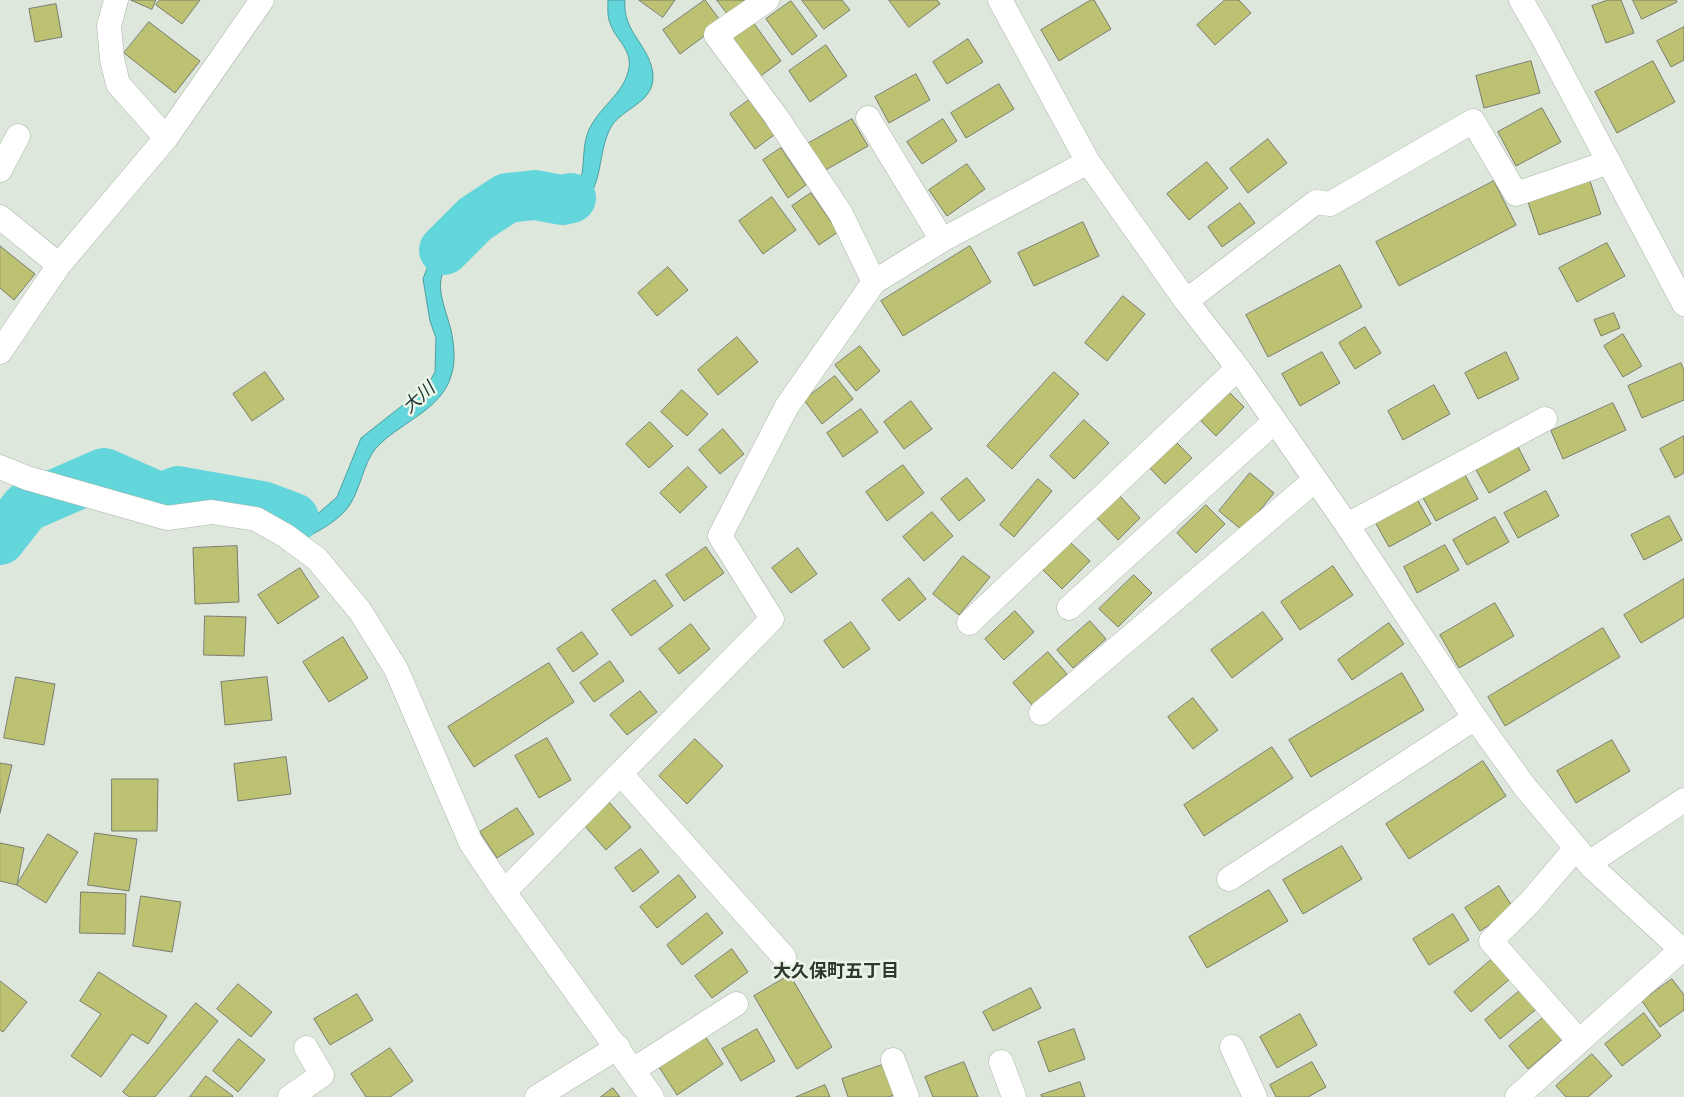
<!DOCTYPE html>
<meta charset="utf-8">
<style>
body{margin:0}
canvas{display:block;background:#dde7db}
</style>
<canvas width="1684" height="1097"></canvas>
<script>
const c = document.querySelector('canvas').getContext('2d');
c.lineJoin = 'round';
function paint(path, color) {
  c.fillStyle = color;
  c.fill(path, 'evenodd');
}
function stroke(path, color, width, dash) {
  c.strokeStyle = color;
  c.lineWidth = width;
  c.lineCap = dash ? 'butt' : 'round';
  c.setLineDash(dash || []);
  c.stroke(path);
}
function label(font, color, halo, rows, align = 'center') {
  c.font = font + ' Raleway,"Noto Sans JP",sans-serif';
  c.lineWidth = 5;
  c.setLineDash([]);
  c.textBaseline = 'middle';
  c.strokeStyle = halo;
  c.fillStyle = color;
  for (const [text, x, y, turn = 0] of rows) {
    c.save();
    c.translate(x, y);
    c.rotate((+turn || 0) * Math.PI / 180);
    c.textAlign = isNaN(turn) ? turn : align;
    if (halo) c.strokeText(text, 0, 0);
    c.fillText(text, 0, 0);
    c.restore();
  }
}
const water = new Path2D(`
 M608 0H625C622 33 651 45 653 76 654 103 622 108 611 127 597 152 604 188 580 206 568 215 524 208 508 207L500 193 521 190 573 194C588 176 580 153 588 132 598 107 624 95 629 68 632 49 615 39 610 23 607 16 608 7 608 0Z
 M493 199 503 214C478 232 435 256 441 293 443 306 448 318 451 330 454 344 456 362 451 376 442 408 403 422 381 443 365 457 363 479 354 497 346 516 326 527 309 536 283 517 264 509 232 507L222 491 314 517 337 497 361 438 427 386 435 372 436 338 430 321 423 279 430 260 445 237Z
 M106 465 162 488 173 483 186 499 167 509 77 477Z
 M19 499 38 505C37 516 8 550 0 563V529Z`);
const river = new Path2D(`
 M444 250 475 219 507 198 535 195 562 200 571 198
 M0 540 26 507 104 473 161 498 178 491 262 506 294 518`);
const building = new Path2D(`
 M131 0H156L152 9Z
 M160 0H200L182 24 156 5Z
 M639 0H675L663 17Z
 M705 0 722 23 680 54 663 30Z
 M717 0H753L730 17Z
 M802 0H842L850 10 824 29Z
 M889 0H937L940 4 909 27Z
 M1091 0H1094L1111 29 1059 61 1041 30Z
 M1225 0H1239L1251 13 1215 45 1197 25Z
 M1608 0H1621L1634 33 1606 43 1592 6Z
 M1633 0H1676L1677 2 1642 19Z
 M791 1 817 36 792 55 766 19Z
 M56 4 62 37 35 42 29 9Z
 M149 22 200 61 175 93 124 53Z
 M753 22 781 61 758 78 730 39Z
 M1684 27V60L1671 67 1657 41Z
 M968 39 983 62 947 84 933 62Z
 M826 45 847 76 810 102 789 71Z
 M1531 61 1540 93 1484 108 1476 76Z
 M1653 61 1675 102 1617 133 1595 92Z
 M916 74 930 100 889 123 875 97Z
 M999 84 1014 109 966 138 951 113Z
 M749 100 774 135 755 149 730 114Z
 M1542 108 1561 142 1516 166 1498 132Z
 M852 119 868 146 822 172 807 144Z
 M943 119 957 141 922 164 907 142Z
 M1268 139 1287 163 1248 193 1230 169Z
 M781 148 806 185 788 198 763 160Z
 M1207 162 1228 188 1189 220 1167 194Z
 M967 164 985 189 947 216 929 190Z
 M1494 181 1516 225 1399 286 1376 242Z
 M1590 181 1601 214 1539 235 1528 202Z
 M811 193 838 232 819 245 792 206Z
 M772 197 796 230 763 254 739 221Z
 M1240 203 1255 223 1222 247 1208 227Z
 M1083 222 1099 256 1034 286 1018 253Z
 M1607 243 1625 276 1577 302 1559 268Z
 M0 246 35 274 14 300 0 288Z
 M970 246 991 282 903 336 881 301Z
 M1340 265 1362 307 1268 357 1246 315Z
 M668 267 688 290 657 316 638 293Z
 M1123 296 1145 314 1107 361 1085 343Z
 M1614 313 1620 328 1601 336 1594 320Z
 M1365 327 1381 353 1355 369 1339 343Z
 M1623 334 1642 366 1623 377 1604 346Z
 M737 337 758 362 718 395 698 370Z
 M860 346 880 371 856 391 835 365Z
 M1322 352 1340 383 1300 406 1282 374Z
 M1506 352 1519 379 1478 399 1465 373Z
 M1681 363 1684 370V400L1642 418 1628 386Z
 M265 372 284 399 252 421 233 394Z
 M1054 372 1079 394 1012 469 987 446Z
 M835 376 853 399 822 424 804 400Z
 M1434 385 1450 414 1403 440 1388 411Z
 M1226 389 1244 407 1216 436 1198 418Z
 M682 390 708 414 687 436 661 412Z
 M911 401 932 429 904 449 884 422Z
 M1613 403 1626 430 1563 459 1551 431Z
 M861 409 878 432 843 457 827 433Z
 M1084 420 1109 443 1074 479 1050 456Z
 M650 422 673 446 649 468 626 444Z
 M723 429 744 454 720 474 699 450Z
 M1684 436V473L1675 478 1660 449Z
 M1173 439 1192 458 1165 484 1146 464Z
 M1517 445 1530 470 1489 493 1475 468Z
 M903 465 924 493 887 521 866 492Z
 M688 467 707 487 680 513 660 493Z
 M1250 473 1274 493 1243 531 1219 511Z
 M1464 473 1478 499 1436 521 1422 496Z
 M967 478 985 500 959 521 941 499Z
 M1038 479 1052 491 1014 537 1000 525Z
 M1546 491 1559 516 1518 538 1504 513Z
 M1120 496 1140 518 1118 540 1097 518Z
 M1417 499 1431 524 1389 547 1375 522Z
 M1206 505 1225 524 1196 553 1177 533Z
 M932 512 953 536 924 561 903 537Z
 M1669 516 1682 540 1644 560 1631 535Z
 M1495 517 1509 542 1467 565 1453 540Z
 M1070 542 1090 561 1062 589 1042 569Z
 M1445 545 1459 570 1417 593 1404 567Z
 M237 546 239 602 195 604 193 548Z
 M706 547 724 573 684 601 666 575Z
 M798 548 817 574 791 593 772 568Z
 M963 556 990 577 959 615 933 594Z
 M1333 566 1353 595 1300 630 1281 602Z
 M300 568 319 597 278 624 258 595Z
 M1134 575 1152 593 1118 627 1099 609Z
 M909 578 926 599 899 621 882 600Z
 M1684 579V617L1641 643 1624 615Z
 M655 580 673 606 631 636 612 610Z
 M1495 603 1514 636 1459 668 1440 635Z
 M1015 611 1034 632 1004 660 985 639Z
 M1263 612 1283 639 1232 678 1211 650Z
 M205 616 246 617 244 656 204 655Z
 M1090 621 1106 639 1073 668 1057 650Z
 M851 622 870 649 843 668 824 641Z
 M1389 623 1404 644 1352 680 1338 660Z
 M691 624 710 649 679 674 659 649Z
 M1603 628 1620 657 1505 726 1488 697Z
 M582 632 598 654 573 672 557 649Z
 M343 637 368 678 329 702 303 662Z
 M1048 652 1067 674 1032 705 1013 683Z
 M610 661 624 681 594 702 580 683Z
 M549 663 574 702 474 767 448 727Z
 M1402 673 1424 710 1311 777 1289 740Z
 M16 677 55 684 44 745 4 738Z
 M267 677 272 720 225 725 221 682Z
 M640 691 657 712 627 735 610 715Z
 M1193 698 1218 730 1193 749 1168 717Z
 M547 738 571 780 539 798 515 756Z
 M695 739 723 766 687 804 659 776Z
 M1612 740 1630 771 1576 803 1557 771Z
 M1272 747 1293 778 1204 836 1184 805Z
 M286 757 291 794 238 801 234 764Z
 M1483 761 1506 796 1409 859 1386 824Z
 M0 763 12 765 0 813Z
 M112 779H158L157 831H112Z
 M609 802 631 827 606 850 584 825Z
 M517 808 534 834 497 858 480 832Z
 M95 833 137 839 129 891 88 885Z
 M48 834 78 852 46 903 17 885Z
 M0 843 24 848 17 885 0 881Z
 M1342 846 1362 879 1303 914 1283 880Z
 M641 849 659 872 633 892 615 868Z
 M679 875 696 897 657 928 640 907Z
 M1499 886 1514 909 1480 931 1465 908Z
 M1269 890 1288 921 1207 968 1189 937Z
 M81 892 126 894 125 934 80 933Z
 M141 896 181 902 172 952 133 946Z
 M707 913 723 933 682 965 667 945Z
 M1453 914 1469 940 1429 965 1413 939Z
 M732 949 748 972 712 998 695 976Z
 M1492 959 1510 979 1471 1012 1454 992Z
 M99 972 167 1016 148 1044 132 1034 101 1077 71 1056 101 1014 80 1001Z
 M790 975 832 1047 797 1069 754 996Z
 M1672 979 1684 995V1010L1660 1027 1642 1001Z
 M0 981 27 1002 3 1032 0 1030Z
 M238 984 272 1012 251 1037 217 1009Z
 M1031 988 1041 1008 993 1031 983 1012Z
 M1523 988 1539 1007 1500 1039 1485 1020Z
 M357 994 373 1020 330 1045 314 1019Z
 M196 1003 218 1021 155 1097H129L123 1092Z
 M1644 1013 1661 1036 1622 1066 1605 1044Z
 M1300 1014 1317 1045 1277 1068 1260 1037Z
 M1544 1017 1563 1039 1528 1069 1509 1046Z
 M757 1029 775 1061 741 1081 722 1049Z
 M1074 1029 1085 1059 1049 1072 1038 1042Z
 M705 1036 723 1064 677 1095 659 1067Z
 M239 1039 265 1060 238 1092 213 1071Z
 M390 1048 413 1081 390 1097H366L351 1074Z
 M1592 1054 1612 1076 1588 1097H1566L1556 1086Z
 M964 1062 978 1097H933L925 1077Z
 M1312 1062 1326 1087 1308 1097H1276L1270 1085Z
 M885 1064 895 1095 888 1097H848L842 1079Z
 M206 1076 233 1096 232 1097H190Z
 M1080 1082 1085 1097H1042L1041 1095Z
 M825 1085 830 1097H796Z
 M613 1088 620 1097H601Z`);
const street = new Path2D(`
 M116 0 109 26 112 59 118 84 166 138
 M767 0 716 35 775 115 841 214 874 282
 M1000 0 1088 162 1186 301 1238 368 1347 525 1475 718 1525 787 1592 867 1684 952
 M1521 0 1543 38 1684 304
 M868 118 942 240
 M0 170 18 136
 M0 217 59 265
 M1186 301 1316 202 1330 204 1473 121 1516 194 1609 162
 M0 352 59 265 166 138 262 0
 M0 467 27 478 167 518 212 512 256 519 286 536 317 559 360 611 396 669 471 843 504 892 652 1097
 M1347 525 1545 419
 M1069 608 1275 421
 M969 623 1238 368
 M1041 713 1315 480
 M621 774 784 957
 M1576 848 1531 901 1491 941 1579 1041
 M1589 863 1684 800
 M1229 879 1475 718
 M504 892 772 619 720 536 787 406 874 282 942 240 1088 162
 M1232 1047 1255 1097
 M893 1060 907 1097
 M1001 1062 1014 1097
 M633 1070 736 1004
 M290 1097 322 1075 306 1048
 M537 1097 618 1047
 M1517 1097 1681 950`);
const waterNames = [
 ["大川",419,398,-42]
];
const neighbourhoodNames = [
 ["大久保町五丁目",836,972]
];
paint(water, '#63d6db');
stroke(water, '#4c9ea0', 1);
stroke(river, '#63d6db', 50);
paint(building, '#bcc272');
stroke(building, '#7a7c6e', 1);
stroke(street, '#abb5a9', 25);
stroke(street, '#fff', 24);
label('italic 18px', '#1d3233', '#eaf5e8', waterNames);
label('bold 18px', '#30382e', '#eaf5e8', neighbourhoodNames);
</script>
